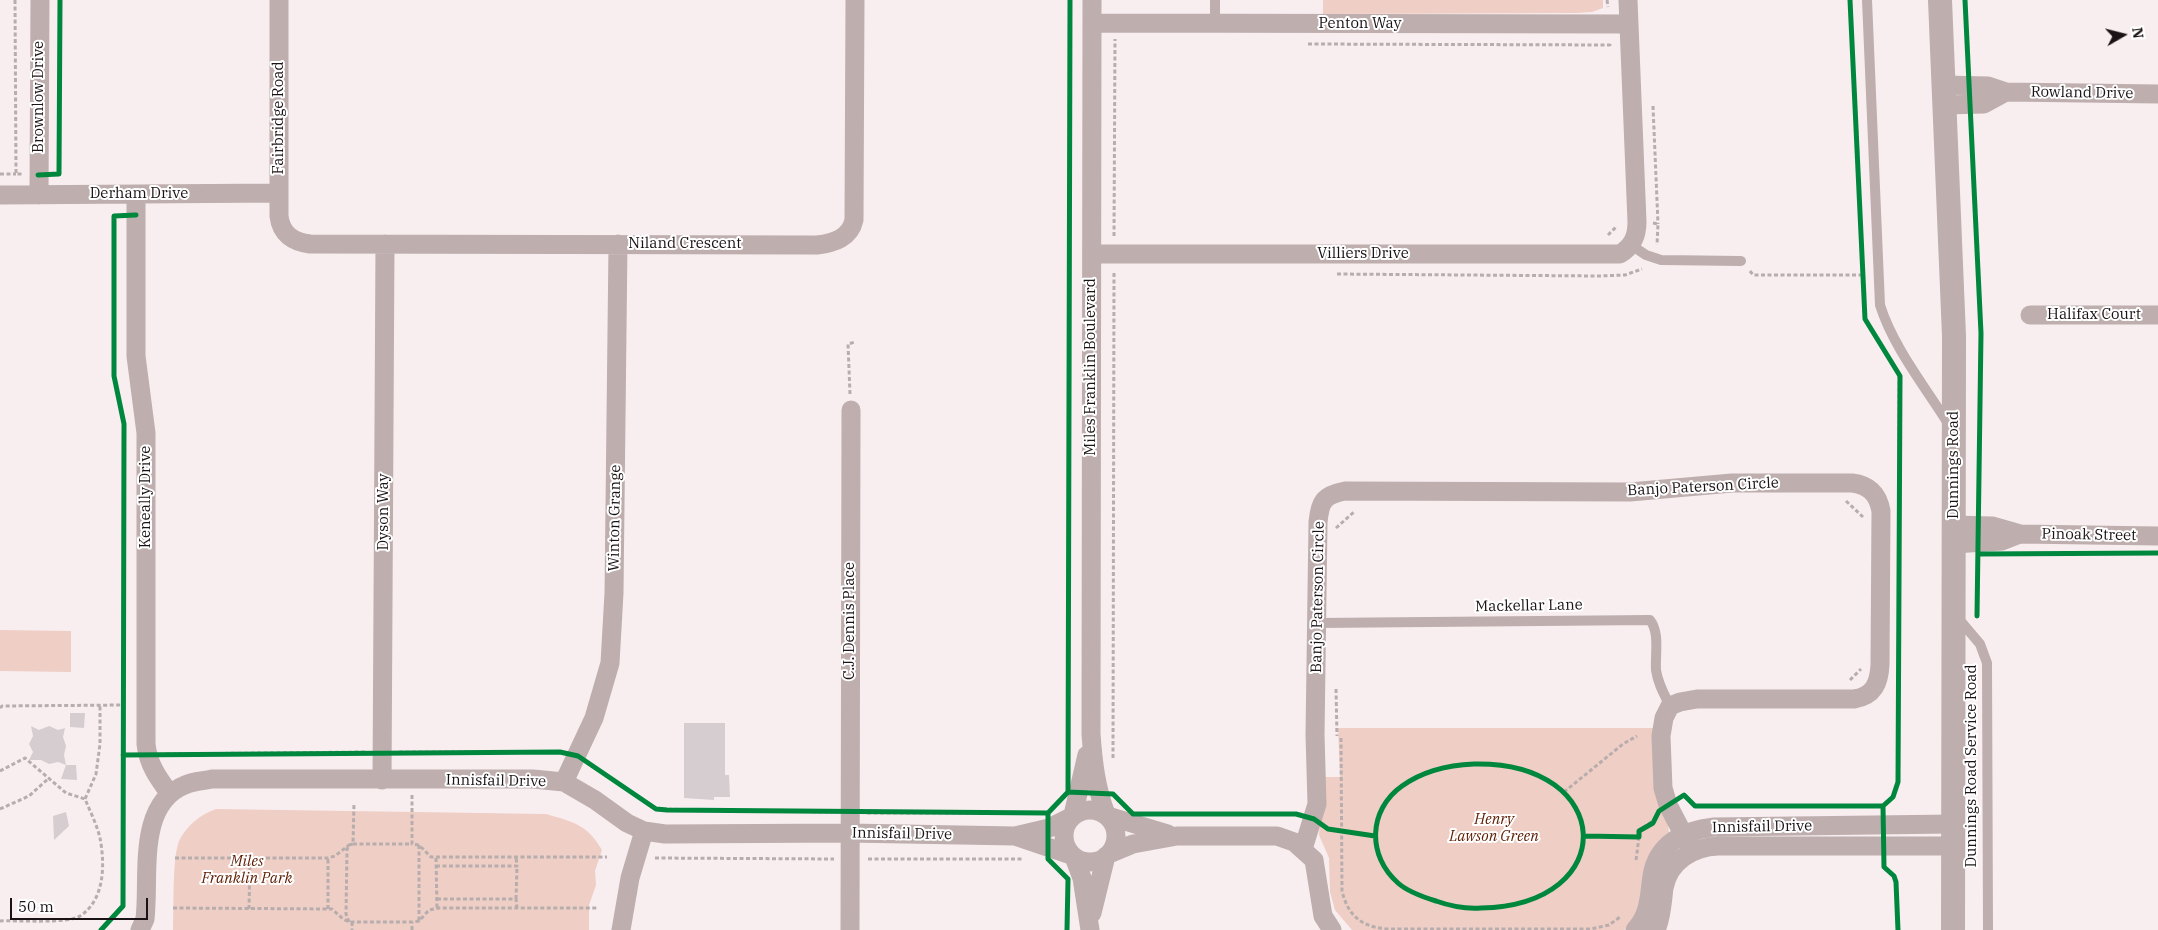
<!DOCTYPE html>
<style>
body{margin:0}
#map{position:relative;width:2158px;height:930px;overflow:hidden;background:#f8eef0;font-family:"IBM Plex Serif",serif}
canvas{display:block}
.north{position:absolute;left:2098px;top:10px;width:50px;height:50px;-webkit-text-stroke:4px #fff;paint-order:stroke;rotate:82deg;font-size:14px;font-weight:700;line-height:20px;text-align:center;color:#1a1214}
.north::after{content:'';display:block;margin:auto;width:18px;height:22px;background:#1a1214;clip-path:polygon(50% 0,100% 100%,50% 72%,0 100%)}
.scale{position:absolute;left:10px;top:898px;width:138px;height:22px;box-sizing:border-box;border:2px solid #1a1214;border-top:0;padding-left:6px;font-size:15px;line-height:18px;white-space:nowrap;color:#1a1214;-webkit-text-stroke:4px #fff;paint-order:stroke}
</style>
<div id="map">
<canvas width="2158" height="930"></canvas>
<div class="north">N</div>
<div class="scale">50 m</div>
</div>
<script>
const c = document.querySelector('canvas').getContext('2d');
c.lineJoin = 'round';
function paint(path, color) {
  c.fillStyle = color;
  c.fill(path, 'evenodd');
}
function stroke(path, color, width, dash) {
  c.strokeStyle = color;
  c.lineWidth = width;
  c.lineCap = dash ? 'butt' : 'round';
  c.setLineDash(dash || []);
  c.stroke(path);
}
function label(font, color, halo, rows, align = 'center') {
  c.font = font + ' "IBM Plex Serif",serif';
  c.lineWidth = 4;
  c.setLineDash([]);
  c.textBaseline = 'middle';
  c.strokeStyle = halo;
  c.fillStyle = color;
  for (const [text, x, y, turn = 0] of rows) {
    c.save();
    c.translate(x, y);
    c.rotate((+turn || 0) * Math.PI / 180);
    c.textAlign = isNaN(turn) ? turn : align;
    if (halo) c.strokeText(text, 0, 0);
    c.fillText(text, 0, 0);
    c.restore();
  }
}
const green = new Path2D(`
 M1323 0H1603V8L1592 12 1576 13 1323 14Z
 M0 630 71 631V672L0 671Z
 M1338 728H1655L1669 833 1646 896 1631 925 1624 930H1352L1335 910 1330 892 1329 858 1319 835 1324 777H1340Z
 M216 809 546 814C573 822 587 824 602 850L595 871 596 885 589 905V930H173C174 909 172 859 179 841 186 826 201 814 216 809Z`);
const building = new Path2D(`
 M70 713H85L84 728 70 727Z
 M684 723H725V775H729L730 797H714V800L684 798Z
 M31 726 39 730 49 726 58 730 65 728 63 737 66 746 64 755 66 765 58 762 49 764 41 760H29L33 752 29 744 33 736Z
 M66 765H76L77 780 61 779Z
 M66 812 69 826 54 840 53 816Z`);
const path = new Path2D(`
 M15 0 16 174H23
 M1607 0 1608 7
 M1850 0 1858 154
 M1308 44 1610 45V47
 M60 79V0
 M1653 106 1658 224
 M0 174H16
 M1653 223 1658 224 1657 245
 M1608 235 1617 226
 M1114 236 1115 39
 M1750 271 1753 275H1863
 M1337 274 1598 276 1625 275 1642 269
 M1865 308V319L1877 338
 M850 394 848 344 855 342
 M1846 501 1863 517
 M1899 502V376
 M1336 528 1355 511
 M1850 680 1861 669
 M1336 689 1337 736
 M0 708 2 706 123 705
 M1341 738 1342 891C1348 916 1362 927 1387 929H1591L1609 925 1620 917
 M1068 749 1070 0
 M399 752H560
 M166 754 365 752
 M1113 758 1114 272
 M1474 764C1615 761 1622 905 1481 908 1466 909 1450 906 1436 901 1423 897 1408 892 1398 883 1367 856 1368 810 1402 786 1423 771 1449 765 1474 764Z
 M591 765 656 809 833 812
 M0 771 25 758 66 793 85 799
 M1564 792 1623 744 1637 736
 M412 795V844L419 845 431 857H607
 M1685 796 1695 806H1732
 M1883 806 1893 797 1898 782 1899 678
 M0 809 29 796 49 778
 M867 813H1026
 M1167 814H1296
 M1328 829 1375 836
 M1585 836 1639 837V831L1655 819
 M353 844H412
 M419 845V921
 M175 858H328L335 856 349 845
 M436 858 437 909
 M655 858 834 859
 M868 859H1024
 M1636 860 1639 837
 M1884 862V867L1894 876 1896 882 1898 930
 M436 866H517L516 857
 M437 899H516L517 908
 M516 899 517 866
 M173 908 332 909 343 919 349 922H412L419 921 429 910 439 908H597
 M249 909 250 858
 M328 909V858
 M0 921C17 920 68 924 80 916 105 900 105 864 100 838 97 825 90 811 85 799L96 774 100 744V705
 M349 922 346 914 347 849 349 845 353 844 354 804
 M352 922V930
 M101 930 123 906 124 424 114 376V216H118
 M412 930V922
 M1067 930 1068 916`);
const service = new Path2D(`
 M1867 0 1880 305C1893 347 1926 388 1949 425
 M1215 24V0
 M1631 245 1646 255 1661 260 1741 261
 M1958 618 1980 644 1987 663 1988 930
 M1318 623 1650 620C1660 633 1655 653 1656 670 1658 684 1664 694 1670 706`);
const minor = new Path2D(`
 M279 0V216C281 234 293 242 310 244L817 245C834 243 850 238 854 220L855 0
 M1092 0 1091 734C1093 762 1096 788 1106 814
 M1092 23 1629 24
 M1943 85 1988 86 2006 92 2158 94
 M1944 105 1984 104 2006 92
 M0 195 279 193
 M39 195 40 0
 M136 195V356L146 433V744C148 764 158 778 170 794
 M1092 254H1620C1633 246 1637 236 1637 222L1628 0
 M2030 315H2158
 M1953 525 1992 526 2020 534 2158 536
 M1953 544 2002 541 2020 534
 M382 780 385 244
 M564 782 594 718 610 663 614 593 618 244
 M1064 836a26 26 0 1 1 52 0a26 26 0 1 1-52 0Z
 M1073 815 1087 755
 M1108 816 1168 834
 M1015 836 1071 855
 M1303 849 1317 804 1315 735 1318 522C1320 501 1324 495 1345 491L1630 492 1732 483H1852C1869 485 1878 494 1881 511L1880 665C1879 683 1874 696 1854 699H1697L1680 702 1670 706 1664 718 1661 736 1663 788 1668 805 1692 851
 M1109 854 1133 844 1177 836H1277L1294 842 1314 860 1323 916 1332 930
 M1074 857 1082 878 1090 930
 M1092 913 1106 856
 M140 930 145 919C150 877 136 804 185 785 193 781 203 781 212 779H533L564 782 595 800 627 823 644 831 665 834 849 833 1015 836 1049 828 1071 817
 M621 930 630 878 644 831
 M850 930 851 410
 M1635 930C1650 914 1649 896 1652 876 1657 844 1684 830 1714 827L1953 824
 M1656 930C1662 916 1662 903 1664 888 1669 861 1693 847 1718 846H1953`);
const tertiary = new Path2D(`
 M1940 0 1954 336 1953 930`);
const cycleway = new Path2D(`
 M1850 0 1865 319 1900 376 1898 782 1893 797 1883 806 1884 867 1894 876 1896 882 1898 930
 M1965 0 1981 333 1977 616
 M38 175 59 174 60 0
 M1979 554 2158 553
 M123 755 560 752 578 756 656 809 667 810 1048 813 1068 792 1113 794 1133 814H1296L1314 819 1328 829 1375 836
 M1474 764C1615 761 1622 905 1481 908 1466 909 1450 906 1436 901 1423 897 1408 892 1398 883 1367 856 1368 810 1402 786 1423 771 1449 765 1474 764Z
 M1068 792 1070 0
 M1048 813V859L1068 879 1067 930
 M1585 836 1639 837V831L1653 823 1659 811 1684 795 1695 806H1883
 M101 930 123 906 124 424 114 376V216L136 215`);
const streetNames = [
 ["Penton Way",1360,24],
 ["Rowland Drive",2082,93,1],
 ["Brownlow Drive",39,97,-90],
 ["Fairbridge Road",279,118,-90],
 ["Derham Drive",139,194],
 ["Niland Crescent",685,244],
 ["Villiers Drive",1363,254],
 ["Halifax Court",2094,315],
 ["Miles Franklin Boulevard",1091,367,-90],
 ["Dunnings Road",1954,465,-90],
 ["Banjo Paterson Circle",1703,487,-3],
 ["Keneally Drive",146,497,-90],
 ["Dyson Way",384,512,-90],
 ["Winton Grange",615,518,-89],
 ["Pinoak Street",2089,535,1],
 ["Banjo Paterson Circle",1318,597,-89],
 ["Mackellar Lane",1529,606,-1],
 ["C.J. Dennis Place",850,621,-90],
 ["Dunnings Road Service Road",1972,766,-90],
 ["Innisfail Drive",496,781,1],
 ["Innisfail Drive",1762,827,-1],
 ["Innisfail Drive",902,834,1]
];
const parkNames = [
 ["Henry",1494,820],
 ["Lawson Green",1494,837],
 ["Miles",247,862],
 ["Franklin Park",247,879]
];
paint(green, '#efcec5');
paint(building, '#d5cdd0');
stroke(path, '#b7adad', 3, [4, 2.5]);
stroke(service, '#beaeae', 10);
stroke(minor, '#beaeae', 19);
stroke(tertiary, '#beaeae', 24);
stroke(cycleway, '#00873e', 5);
label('15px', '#1a1214', '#fff', streetNames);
label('italic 15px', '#5d1c00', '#fff', parkNames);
</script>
